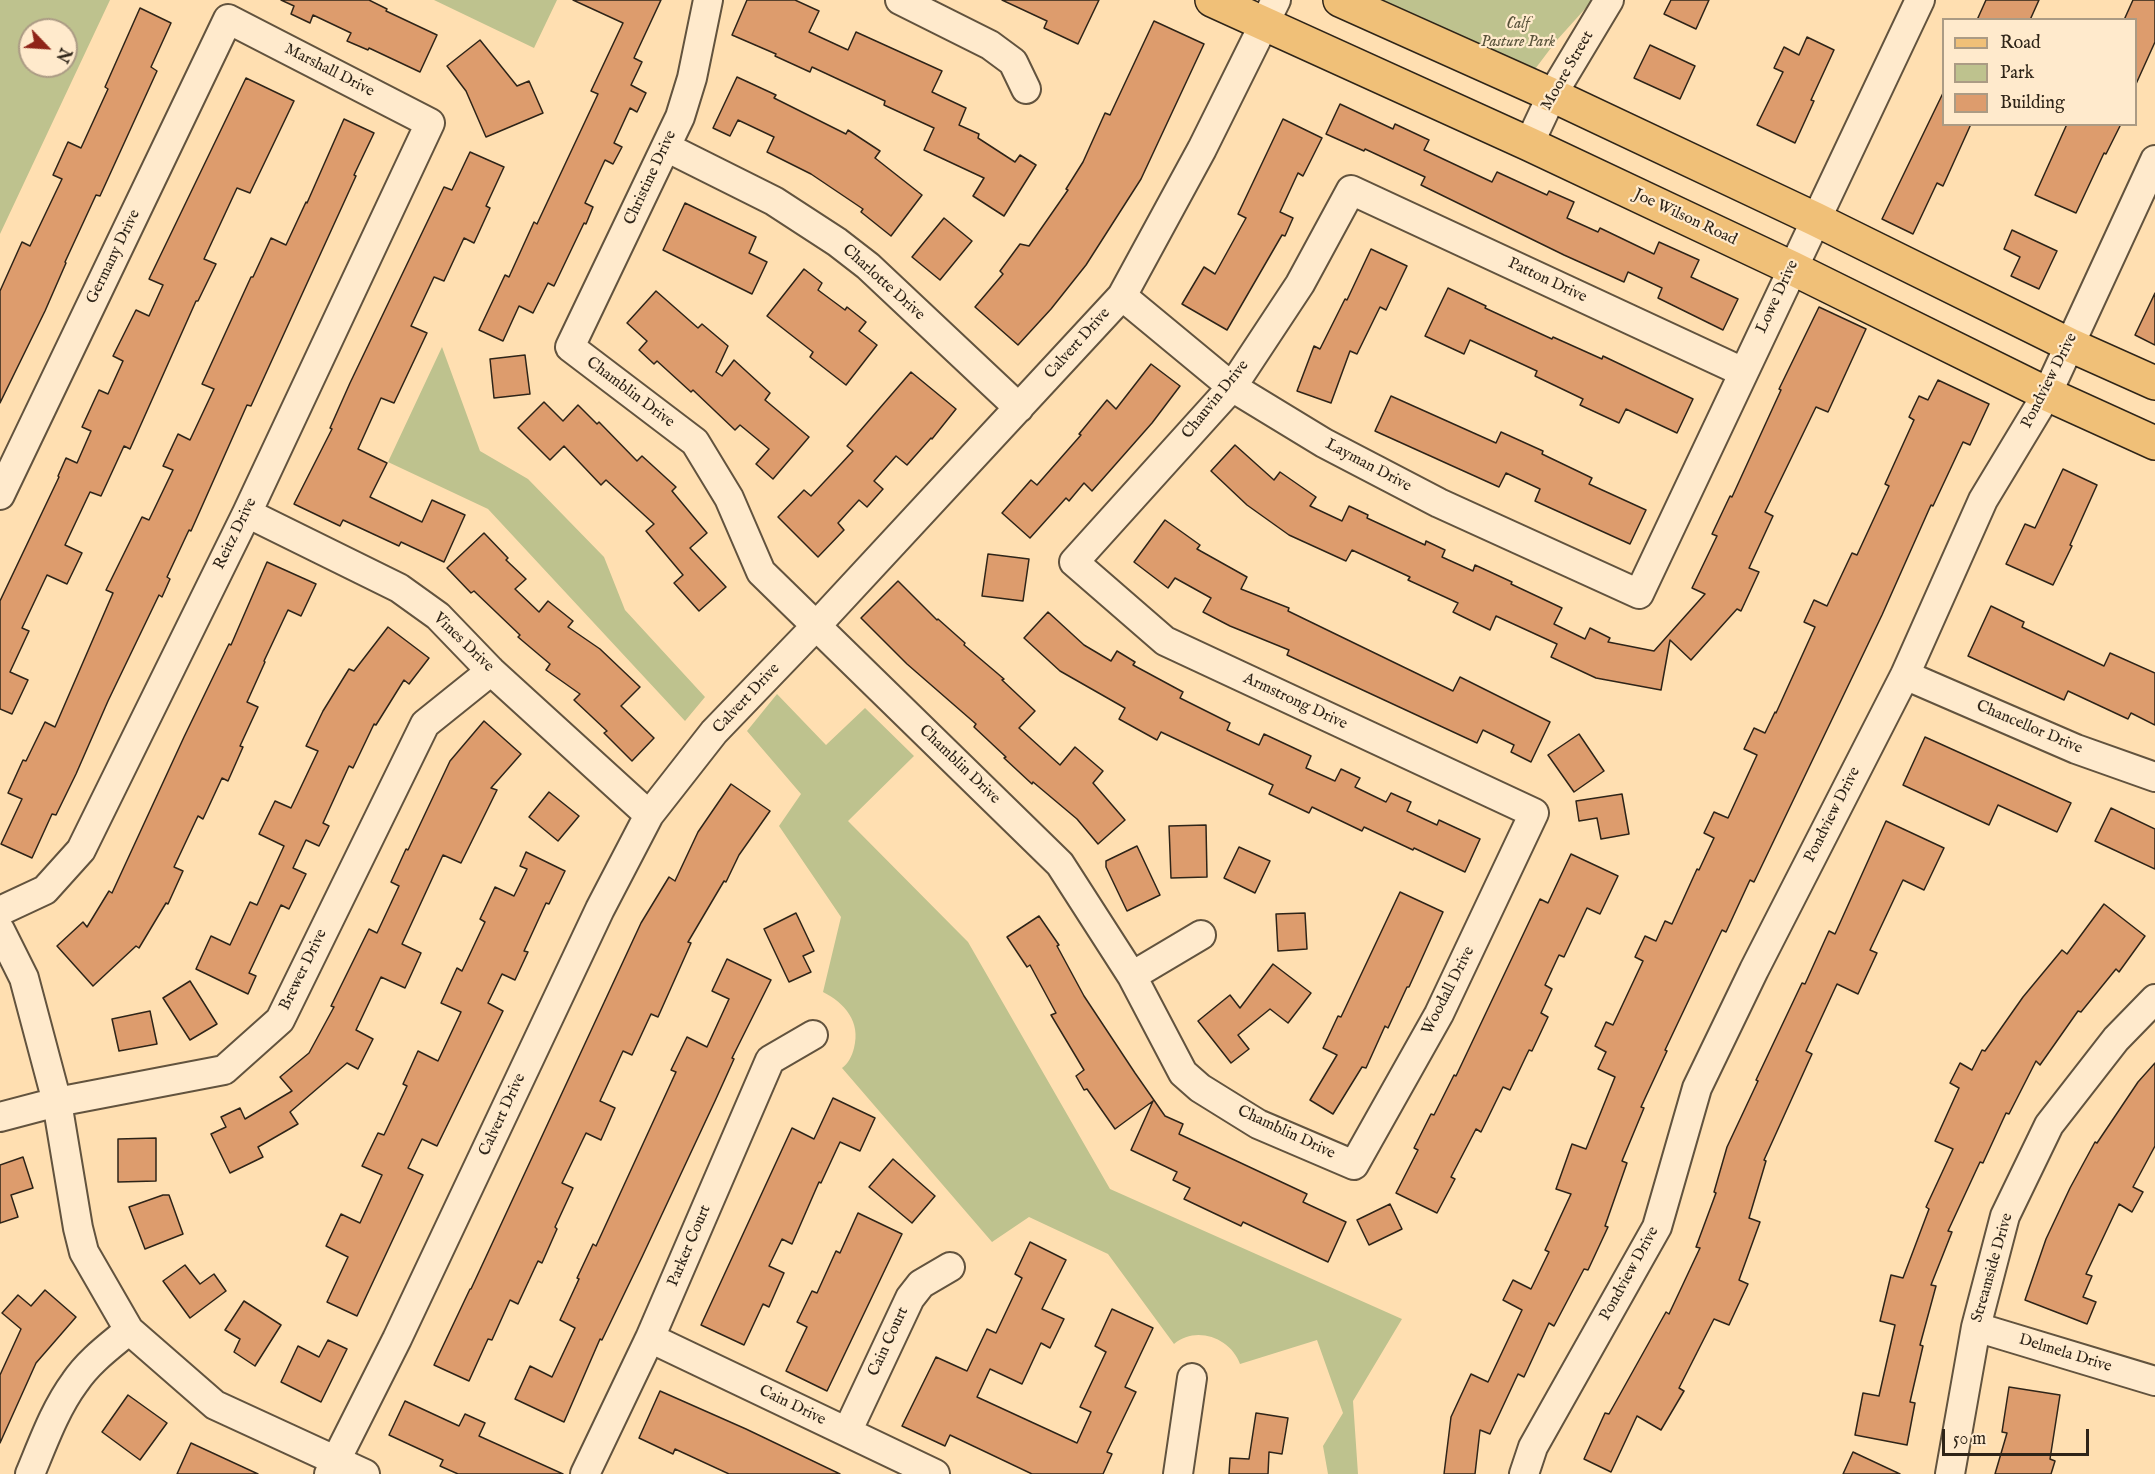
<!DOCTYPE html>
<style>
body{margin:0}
#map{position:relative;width:2155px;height:1474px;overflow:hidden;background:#ffdfb1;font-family:"IM FELL English",serif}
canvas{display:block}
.legend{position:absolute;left:1942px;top:18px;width:195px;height:108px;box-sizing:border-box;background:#ffeacc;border:2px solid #ab9b84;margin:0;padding:8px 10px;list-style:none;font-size:18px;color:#2e2418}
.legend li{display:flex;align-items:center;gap:12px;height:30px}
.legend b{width:30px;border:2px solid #ab9b84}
.north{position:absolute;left:18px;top:18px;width:60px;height:60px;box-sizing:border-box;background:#ffeacc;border:2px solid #ab9b84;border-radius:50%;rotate:115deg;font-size:16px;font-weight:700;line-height:24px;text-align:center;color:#2e2418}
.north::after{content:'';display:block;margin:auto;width:21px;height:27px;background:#8f2418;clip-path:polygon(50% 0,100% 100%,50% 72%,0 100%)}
.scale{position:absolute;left:1942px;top:1429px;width:147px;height:27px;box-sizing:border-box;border:3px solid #2e2418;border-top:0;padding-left:8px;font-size:18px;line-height:21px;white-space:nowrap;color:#2e2418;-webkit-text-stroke:4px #ffeacc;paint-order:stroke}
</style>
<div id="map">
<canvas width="2155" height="1474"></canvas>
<ul class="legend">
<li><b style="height:8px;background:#f0c078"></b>Road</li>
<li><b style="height:16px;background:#bec28e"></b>Park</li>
<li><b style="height:16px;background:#dd9c6d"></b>Building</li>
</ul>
<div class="north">N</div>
<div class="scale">50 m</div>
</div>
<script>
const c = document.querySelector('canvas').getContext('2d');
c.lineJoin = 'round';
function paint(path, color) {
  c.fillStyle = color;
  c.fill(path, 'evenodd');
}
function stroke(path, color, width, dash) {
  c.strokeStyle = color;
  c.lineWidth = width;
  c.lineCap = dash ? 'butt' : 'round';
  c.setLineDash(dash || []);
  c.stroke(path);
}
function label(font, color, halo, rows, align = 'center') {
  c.font = font + ' "IM FELL English",serif';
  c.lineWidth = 4.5;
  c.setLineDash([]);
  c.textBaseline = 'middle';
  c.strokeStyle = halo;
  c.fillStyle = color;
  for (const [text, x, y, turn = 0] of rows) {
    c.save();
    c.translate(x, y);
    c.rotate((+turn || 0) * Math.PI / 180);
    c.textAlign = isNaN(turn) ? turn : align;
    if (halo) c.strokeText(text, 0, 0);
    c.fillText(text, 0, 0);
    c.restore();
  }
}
const green = new Path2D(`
 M0 0H110L0 234ZM30 30H66V66H30Z
 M434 0H557L534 48Z
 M1362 0H1593L1557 40 1529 77Z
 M442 347 480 451 528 479 604 557 625 610 705 697 685 721 488 509 388 462Z
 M777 694 826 745 865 708 914 756 848 821 968 942 1110 1189 1402 1319 1353 1401 1358 1474H1328L1323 1446 1343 1413 1317 1340 1240 1364C1231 1338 1196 1325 1174 1344L1108 1254 1029 1217 992 1242 842 1068C848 1064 852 1056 854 1048 861 1022 845 1003 823 992L841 917 779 826 801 794 747 731Z`);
const building = new Path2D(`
 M281 0H369L387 9 386 11 437 35 420 72 369 48 368 50 347 41 351 33 313 15 310 23 291 14 294 6Z
 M573 0H661L634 58 642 62 631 85 646 93 637 112 630 108 614 143 622 147 613 164 605 160 585 203 593 207 586 224 584 223 554 286 548 283 533 313 519 306 503 341 479 330 505 275 509 277 534 222 537 224 598 94 591 91 623 23Z
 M747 0H795L819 11 809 32 848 50 856 32 942 71 932 92 966 108 959 125 979 134 978 138 1015 162 1020 155 1036 165 1004 216 973 196 984 178 924 150 934 128 884 105 885 101 812 67 810 72 775 56 776 54 732 35Z
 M1002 0H1099L1078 44 1044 28 1047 21Z
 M1671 0H1709L1696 29 1664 14Z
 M1986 0H2039L2030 20H1977Z
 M2133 0H2155V42L2136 84V20H2124Z
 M140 8 171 23 151 67 157 71 100 196 96 195 65 262 66 263 45 311 0 403V291L22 242 30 246 62 179 53 175 68 142 81 148 108 89 105 87Z
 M1154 21 1204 44 1141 179 1086 265 1051 309 1018 345 975 307 1003 274 1000 271 1020 244 1029 246 1068 190 1066 189 1083 162 1105 113 1110 115Z
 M1807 37 1834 50 1811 100 1814 101 1795 143 1757 125 1783 72 1774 68 1784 47 1799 55Z
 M480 40 517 86 529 81 543 113 486 137 466 91 447 66Z
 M1650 45 1695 66 1680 99 1634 78Z
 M737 77 776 95 774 98 846 134 848 130 880 151 875 158 922 195 891 236 861 212 863 209 811 174 767 152 774 137 738 120 730 136 713 128Z
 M246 78 294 101 250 193 237 188 204 259 216 264 198 301H196L130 449 124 446 101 496 90 492 65 545 82 553 67 584 47 575 22 628 29 631 10 672 28 680 12 714 0 709V601L59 477 58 476 66 458 77 463 91 431 82 427 99 390 108 394 123 361 113 356 136 310 149 316 163 285 149 279Z
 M1944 91V124H1971L1943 186 1937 183 1913 234 1882 219Z
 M1340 104 1393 129 1395 124 1429 140 1424 150 1492 182 1497 172 1547 195 1549 191 1574 202 1567 218 1598 232 1600 228 1654 254 1659 242 1699 260 1691 277 1738 299 1723 330 1658 298 1662 288 1628 272 1624 282 1564 255 1421 185 1425 177 1365 149 1364 151 1326 134Z
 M344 119 374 133 354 175 356 176 251 406 247 405 191 531 189 530 167 577 170 579 162 597 159 595 108 701 76 774 56 815 52 814 32 858 1 844 22 799 8 793 23 760 26 761 45 722 55 727 113 593 106 590 142 517 149 520 173 470 163 466 178 434 190 440 214 389 202 384 251 277H253L271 238 286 245 306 202 307 203Z
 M1283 119 1322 138 1303 176 1298 173 1280 212 1293 218 1285 236 1282 235 1227 330 1182 304 1204 267 1215 274 1246 218 1238 214Z
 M2067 124H2121L2106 154 2104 153 2076 213 2035 195Z
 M470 152 504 167 486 206 490 208 474 243 464 238 444 281 434 277 411 326 427 333 394 403 381 398 358 449 387 463 370 497 422 522 432 500 465 515 444 562 401 542 399 546 343 520 340 526 294 504 332 429 330 428 350 383 444 187 452 190Z
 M685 203 756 237 749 253 767 262 752 294 663 250Z
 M944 218 972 241 940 280 912 257Z
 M2012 230 2057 251 2039 289 2011 276 2020 257 2004 249Z
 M1371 249 1407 266 1386 310 1380 307 1357 354 1350 351 1331 403 1297 391 1314 346 1320 349 1345 299 1347 300Z
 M804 269 822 283 818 290 845 310 847 307 866 322 859 331 877 345 846 385 810 357 813 352 767 316Z
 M1448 288 1486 306 1485 308 1552 339 1553 337 1602 359 1603 356 1693 399 1677 433 1626 409 1619 423 1580 405 1583 399 1535 376 1537 371 1470 340 1464 354 1425 336Z
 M656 291 698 328 702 324 728 346 716 372 722 376 734 360 770 393 765 400 809 437 773 479 756 464 769 449 740 425 735 430 693 390 691 392 657 361 654 364 639 350 647 341 627 323Z
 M2155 293V345L2135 335Z
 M1819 307 1866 329 1828 412 1816 407 1765 512 1773 516 1749 568 1759 572 1741 611 1737 609 1691 660 1670 640 1661 690 1596 678 1551 657 1557 644 1496 616 1490 630 1453 612 1458 603 1408 580 1410 577 1352 550 1346 561 1289 535 1247 505 1211 471 1235 445 1274 480 1280 472 1316 497 1310 506 1342 521 1349 506 1368 515 1367 518 1425 545 1426 541 1445 550 1442 557 1473 571 1475 565 1512 582 1511 584 1562 608 1554 624 1585 639 1590 628 1610 638 1608 642 1654 651 1705 594 1692 588 1717 536 1712 534 1730 496 1732 497 1781 390 1779 389Z
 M525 355 530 394 494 398 490 359Z
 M1151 364 1180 386 1152 423 1092 491 1084 483 1069 501 1066 498 1030 538 1002 513 1031 480 1037 485 1081 435 1079 434 1107 400 1116 409Z
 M911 372 956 409 932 439 931 438 907 465 896 456 874 481 883 489 867 507 859 500 838 523 844 530 818 557 778 517 804 490 811 496 853 451 847 446Z
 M1938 380 1989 404 1970 445 1963 442 1933 506 1931 505 1882 615 1754 882 1750 880 1726 932 1722 930 1665 1050 1667 1051 1641 1107 1644 1108 1622 1161 1627 1163 1605 1226 1608 1227 1588 1270 1584 1269 1554 1326 1549 1323 1524 1377 1518 1374 1490 1434 1480 1430 1475 1474H1444L1451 1417 1471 1374 1488 1382 1522 1310 1503 1300 1513 1280 1531 1289 1549 1252 1545 1250 1571 1194 1556 1189 1572 1144 1586 1149 1615 1077 1598 1069 1606 1052 1595 1046 1606 1022 1613 1025 1643 961 1635 957 1645 936 1656 941 1665 921 1672 924 1697 869 1699 870 1714 838 1704 833 1714 812 1728 818 1757 755 1744 749 1754 728 1765 733 1775 712 1776 713 1815 627 1804 622 1814 600 1827 606 1852 553 1857 555 1889 486 1885 484 1914 420 1909 417 1919 396 1928 400Z
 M1391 396 1496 443 1501 432 1543 451 1542 454 1592 478 1589 484 1646 510 1630 544 1535 501 1540 489 1506 473 1499 487 1375 431Z
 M544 402 563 421 578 405 597 424 599 422 637 461 642 456 676 487 672 491 707 533 690 548 726 587 699 611 674 583 683 575 646 531 654 524 606 480 601 485 564 446 550 460 518 428Z
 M2063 469 2097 485 2070 545 2072 546 2053 585 2006 564 2025 524 2035 528Z
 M1165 520 1200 545 1197 549 1247 577 1241 589 1289 608 1288 611 1453 691 1460 677 1550 722 1531 762 1511 752 1514 745 1483 730 1477 743 1287 655 1289 650 1230 626 1203 612 1211 598 1175 578 1168 588 1134 562Z
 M484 533 508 558 506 560 526 579 515 589 539 612 548 601 573 621 568 627 600 649 640 687 621 706 654 738 632 761 604 733 607 731 574 700 580 694 546 670 550 664 518 637 520 635 474 591 471 593 447 568Z
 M988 554 1029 559 1023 601 982 596Z
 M267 562 316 584 301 616 288 610 264 661 265 662 247 702 258 707 240 746 243 747 228 781 222 778 203 819 198 816 174 867 183 871 168 904 166 903 139 948 136 946 93 986 57 946 83 922 87 927 109 891 112 893 184 737 229 644 231 645Z
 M898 581 937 620 938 619 965 643 964 645 1004 679 1002 680 1035 711 1019 728 1060 765 1075 747 1103 771 1093 783 1125 820 1098 844 1077 819 1033 782 1032 784 1004 758 1006 757 974 727 976 724 907 664 861 618Z
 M1991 606 2024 622 2022 627 2104 666 2110 653 2155 673V725L2131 713 2128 719 2068 691 2064 700 1968 656Z
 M1048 612 1084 645 1111 661 1117 651 1135 662 1133 665 1183 692 1180 698 1230 723 1227 730 1259 745 1264 734 1311 756 1306 768 1335 781 1341 769 1360 778 1355 787 1386 802 1391 793 1411 802 1407 811 1437 825 1439 820 1480 839 1465 872 1414 848 1413 850 1364 827 1362 831 1312 807 1309 813 1269 794 1273 785 1161 732 1157 740 1119 719 1125 708 1060 671 1024 638Z
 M388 627 429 658 409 684 404 680 376 725 374 724 353 768 349 766 323 823 329 826 319 846 306 840 293 868 306 874 289 909 281 905 249 973 256 976 248 994 196 969 211 936 230 945 250 902 257 905 284 846 259 834 275 801 291 808 318 751 306 746 323 711 349 669 354 671Z
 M484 721 521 754 491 788 497 790 461 863 443 855 402 944 421 953 405 988 381 977 356 1030 373 1039 358 1069 347 1063 290 1112 298 1124 258 1147 263 1157 230 1173 211 1134 226 1127 221 1117 240 1108 245 1119 292 1091 280 1077 309 1053 334 1007 331 1006 369 929 377 933 399 886 391 882 406 849 408 850 450 761Z
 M1579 734 1604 771 1574 792 1548 755Z
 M1925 737 2071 803 2057 832 1998 805 1989 825 1903 785Z
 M731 784 770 811 739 855 726 882 724 881 688 942 691 943 658 1017 651 1014 632 1055 623 1051 600 1101 615 1108 601 1140 586 1133 562 1183 573 1188 555 1227 557 1229 542 1263 538 1261 518 1304 510 1300 492 1340 488 1339 469 1381 434 1365 470 1289H471L641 923 669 877 675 881 698 832Z
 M549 792 579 816 558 841 529 817Z
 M1622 794 1629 834 1601 839 1597 818 1579 821 1576 801Z
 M2111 808 2155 829V869L2095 841Z
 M1886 821 1944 848 1924 890 1903 880 1870 950 1877 953 1858 994 1837 984 1806 1051 1812 1054 1764 1160 1766 1161 1749 1218 1760 1222 1739 1280 1748 1284 1729 1325 1714 1319 1679 1388 1684 1391 1661 1430 1637 1416 1611 1472 1584 1459 1605 1413 1609 1414 1666 1312 1669 1314 1700 1248 1696 1247 1716 1193 1714 1192 1727 1147 1758 1081 1756 1080 1802 983 1805 984 1829 931 1835 934Z
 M1206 825 1207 877 1171 878 1169 826Z
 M1137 846 1160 895 1127 911 1106 867V861Z
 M1239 847 1270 861 1255 893 1224 878Z
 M526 852 565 871 549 904 546 903 524 951 528 952 515 980 502 974 488 1003 503 1011 437 1146 422 1139 408 1168 423 1175 357 1316 327 1302 348 1257 326 1246 341 1214 360 1223 382 1175 362 1166 378 1133 384 1135 407 1086 403 1084 418 1051 438 1061 461 1012 441 1003 457 968 462 971 485 922 480 919 495 887 514 896 527 869 520 866Z
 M1571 854 1618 876 1600 914 1587 908 1564 957 1559 955 1545 985 1552 989 1541 1013 1548 1017 1532 1051 1529 1050 1510 1090 1503 1087 1481 1132 1476 1129 1451 1177 1455 1179 1437 1213 1396 1193 1418 1150 1414 1148 1431 1114 1434 1115 1454 1075 1456 1076 1540 899 1548 903Z
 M1400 892 1443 912 1409 987H1407L1388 1028 1385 1026 1366 1068 1362 1067 1333 1114 1310 1100 1337 1055 1323 1048 1338 1016 1341 1017Z
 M2104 904 2145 936 2119 972 2116 969 2081 1012 2078 1011 2040 1065 2036 1061 2009 1114 2006 1113 1983 1163 1980 1162 1948 1231 1952 1232 1931 1285 1936 1286 1920 1345 1923 1346 1910 1402 1915 1403 1907 1445 1855 1435 1863 1393 1879 1396 1895 1325 1880 1321 1891 1275 1903 1278 1929 1209 1926 1207 1953 1149 1935 1141 1959 1088 1950 1083 1960 1063 1972 1070 1982 1050 1985 1051 2023 997 2062 950 2067 954Z
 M796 913 814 951 803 956 811 972 789 982 764 929Z
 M1305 913 1307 949 1278 951 1276 914Z
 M1039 916 1059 945 1057 946 1084 996 1135 1073 1165 1116 1183 1124 1179 1134 1307 1194 1303 1202 1346 1222 1328 1262 1243 1222 1241 1226 1184 1199 1190 1188 1173 1180 1177 1172 1131 1150 1153 1101 1115 1129 1087 1089 1084 1090 1076 1076 1084 1070 1051 1015 1056 1013 1030 965 1027 967 1007 937Z
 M727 959 771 980 732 1058 734 1059 715 1101 642 1257 602 1340 600 1339 564 1422 515 1399 530 1366 552 1377 575 1328 560 1320 579 1279 577 1278 593 1244 596 1246 676 1072 671 1070 687 1037 707 1047 729 999 712 991Z
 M1273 964 1311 993 1288 1023 1270 1009 1238 1035 1249 1049 1231 1063 1198 1021 1230 995 1240 1008Z
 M190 981 217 1024 190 1040 163 998Z
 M150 1011 157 1044 119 1051 112 1019Z
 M2155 1063V1146L2133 1187 2143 1192 2132 1212 2119 1204 2086 1274 2092 1276 2083 1297 2096 1302 2087 1324 2025 1300 2046 1239 2070 1188 2095 1142 2097 1143 2138 1082Z
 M833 1098 875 1118 860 1151 840 1142 821 1183 819 1182 792 1244 782 1239 769 1266 784 1273 769 1307 763 1304 744 1345 701 1325 792 1128 814 1139Z
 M156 1138V1181L118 1182V1139Z
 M23 1157 33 1188 11 1195 18 1217 0 1223V1165Z
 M893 1159 935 1196 912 1223 869 1187Z
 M163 1195H169L183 1234 145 1249 129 1207Z
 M1390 1204 1402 1229 1369 1245 1357 1220Z
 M858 1213 902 1234 827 1391 786 1371 807 1327 797 1322 812 1291 817 1293 836 1251 840 1253Z
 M1030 1242 1066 1260 1042 1309 1064 1319 1050 1348 1041 1343 1022 1384 990 1369 977 1397 1077 1443 1091 1412 1080 1407 1106 1352 1095 1346 1112 1309 1153 1328 1125 1387 1136 1392 1107 1452 1112 1454 1103 1474H1032L950 1435 945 1446 902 1426 936 1357 967 1371 987 1329 996 1333 1022 1278 1015 1274Z
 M185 1265 200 1284 214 1274 226 1291 190 1318 163 1281Z
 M45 1290 76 1317 36 1363 0 1443V1375L21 1329 2 1313 18 1295 31 1306Z
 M244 1301 281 1325 255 1366 234 1352 240 1339 225 1330Z
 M328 1340 347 1349 321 1402 281 1382 298 1346 319 1357Z
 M2009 1387 2060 1395 2050 1459 2055 1461 2051 1474H1995L2007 1433 2002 1432Z
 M660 1391 746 1429 840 1474H729L675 1449 673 1454 639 1438Z
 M128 1395 167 1423 140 1460 102 1432Z
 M405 1401 459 1426 465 1414 485 1423 479 1436 563 1474H458L440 1466 443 1460 389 1435Z
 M1256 1413 1288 1418 1282 1454 1269 1452 1268 1474H1229L1230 1458 1249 1459Z
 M191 1443 258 1474H177Z
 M1853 1452 1900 1474H1843Z`);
const minor = new Path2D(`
 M708 0 692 78 680 117 570 347 695 442 729 498 761 572 1060 864 1132 976 1183 1073 1200 1088 1258 1124 1354 1165 1439 1014 1534 813 1165 641 1074 562 1232 387 1300 284 1351 190 1743 372
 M900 0 990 45 1013 62 1026 89
 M1529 144 1552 95 1609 0
 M666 147 774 201 837 242 868 266 1019 408
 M1122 296 1232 387 1324 443 1439 503 1639 594 1920 0
 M0 495 228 19 430 123 247 513 81 850 45 890 0 911
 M247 513 399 588 438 616 491 671 649 815
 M1905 675 2076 749 2155 777
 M0 930 24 978 57 1102 78 1228 84 1252 129 1330 215 1405 365 1474
 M1132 976 1201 935
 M0 1117 57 1102 224 1070 280 1020 425 724 491 671
 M1976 1327 2155 1381
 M650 1338 935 1474
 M847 1432 910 1298 921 1284 950 1267
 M30 1474C43 1443 55 1409 75 1382 89 1361 110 1346 129 1330
 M329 1474 397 1339 600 909 649 815 714 732 816 626 1122 296 1202 149 1276 0
 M585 1474 650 1338 770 1060 813 1035
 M1178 1474 1192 1378
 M1524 1474 1533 1447 1657 1227 1697 1088 1754 970 1905 675 1983 500 2047 394 2155 160
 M1950 1474 1976 1327 2005 1216 2049 1125 2116 1039 2155 999`);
const major = new Path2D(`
 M1212 0 1529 144 1792 268 2047 394 2155 443
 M1340 0 1552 95 1815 219 2070 345 2155 383`);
const parkNames = [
 ["Calf",1518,25],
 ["Pasture Park",1518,43]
];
const streetNames = [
 ["Marshall Drive",329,71,27],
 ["Moore Street",1568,71,-60],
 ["Christine Drive",651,178,-65],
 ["Joe Wilson Road",1685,218,25],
 ["Germany Drive",114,257,-64],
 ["Patton Drive",1547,281,25],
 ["Charlotte Drive",883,283,42],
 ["Lowe Drive",1778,297,-65],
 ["Calvert Drive",1078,344,-48],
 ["Pondview Drive",2050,381,-63],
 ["Chamblin Drive",630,393,37],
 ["Chauvin Drive",1216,400,-51],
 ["Layman Drive",1368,466,28],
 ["Reitz Drive",236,534,-64],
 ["Vines Drive",463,643,44],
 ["Calvert Drive",747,699,-47],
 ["Armstrong Drive",1295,702,25],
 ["Chancellor Drive",2029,728,23],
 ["Chamblin Drive",959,765,44],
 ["Pondview Drive",1833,815,-63],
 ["Brewer Drive",304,970,-64],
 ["Woodall Drive",1449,991,-63],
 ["Calvert Drive",503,1115,-65],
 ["Chamblin Drive",1286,1133,25],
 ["Parker Court",690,1246,-67],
 ["Streamside Drive",1993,1268,-74],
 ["Pondview Drive",1630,1274,-61],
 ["Cain Court",889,1342,-65],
 ["Delmela Drive",2065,1354,17],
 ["Cain Drive",792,1406,26]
];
paint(green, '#bec28e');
paint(building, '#dd9c6d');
stroke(building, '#2e2418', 1.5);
stroke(minor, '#62533e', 32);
stroke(major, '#2e2418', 36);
stroke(minor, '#ffeacc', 28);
stroke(major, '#f0c078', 33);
label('italic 16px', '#59533b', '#ffeacc', parkNames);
label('16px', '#2e2418', '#ffeacc', streetNames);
</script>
